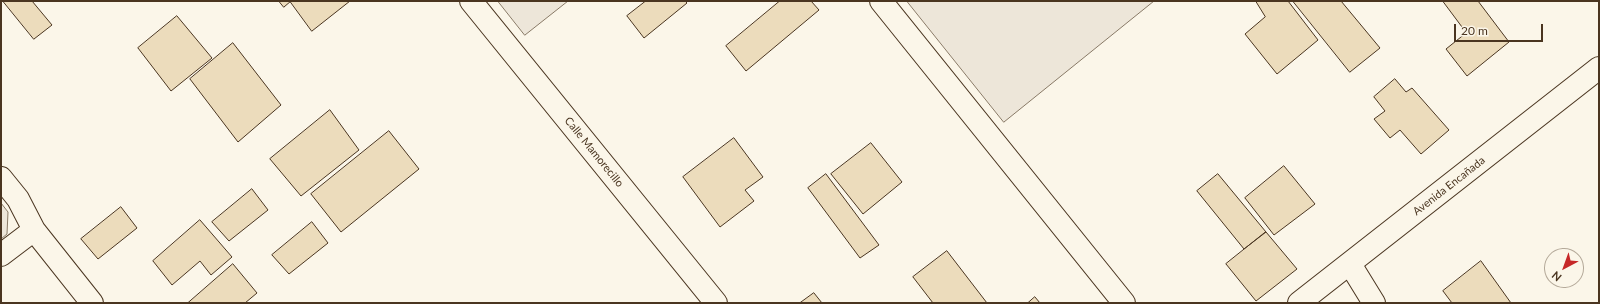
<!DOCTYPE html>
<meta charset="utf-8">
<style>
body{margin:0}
#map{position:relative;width:1600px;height:304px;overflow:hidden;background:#fbf6e9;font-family:Lato,sans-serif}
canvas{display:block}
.frame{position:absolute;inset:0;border:2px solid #4a3520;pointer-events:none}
.north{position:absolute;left:1544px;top:248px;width:40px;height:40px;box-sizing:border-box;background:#fbf6e9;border:1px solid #b4a999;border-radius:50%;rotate:221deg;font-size:11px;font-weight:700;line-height:16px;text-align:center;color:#4a3520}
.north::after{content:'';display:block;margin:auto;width:14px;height:18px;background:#c62828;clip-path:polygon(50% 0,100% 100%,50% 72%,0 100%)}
.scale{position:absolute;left:1454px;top:24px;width:89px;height:18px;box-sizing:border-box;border:2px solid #4a3520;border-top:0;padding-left:5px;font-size:12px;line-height:14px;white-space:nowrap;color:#4a3520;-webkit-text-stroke:3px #fbf6e9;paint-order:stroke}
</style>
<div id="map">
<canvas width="1600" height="304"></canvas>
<div class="frame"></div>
<div class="north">N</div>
<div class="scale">20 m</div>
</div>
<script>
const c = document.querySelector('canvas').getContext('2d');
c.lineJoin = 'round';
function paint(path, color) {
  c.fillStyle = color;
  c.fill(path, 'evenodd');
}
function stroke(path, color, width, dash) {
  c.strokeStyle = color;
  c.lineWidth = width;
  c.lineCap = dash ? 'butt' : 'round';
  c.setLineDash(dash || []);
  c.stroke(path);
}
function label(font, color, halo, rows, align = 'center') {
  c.font = font + ' Lato,sans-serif';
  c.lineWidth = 3;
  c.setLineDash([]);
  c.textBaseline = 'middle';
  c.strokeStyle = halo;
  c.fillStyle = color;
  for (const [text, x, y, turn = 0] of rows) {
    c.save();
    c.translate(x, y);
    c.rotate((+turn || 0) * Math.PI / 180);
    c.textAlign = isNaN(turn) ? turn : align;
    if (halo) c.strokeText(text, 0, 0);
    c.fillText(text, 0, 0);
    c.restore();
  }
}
const green = new Path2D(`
 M498 1H568L525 35Z
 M907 1H1154L1004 122Z
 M1 203 8 212 7 234 1 239Z`);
const building = new Path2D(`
 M3 1H32L52 25 34 39Z
 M279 1H291L284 7Z
 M290 1H350L312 31Z
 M646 1H685L687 3 644 38 627 16Z
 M780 1H811L819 10 746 71 726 46Z
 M1256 1H1288L1318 40 1277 74 1245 34 1265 17Z
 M1293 1H1341L1380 48 1350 72Z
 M1443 1H1478L1509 42 1467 76 1446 49 1466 33Z
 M177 16 212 58 171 91 138 48Z
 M233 43 281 105 238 142 190 79Z
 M1395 79 1406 92 1412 88 1449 130 1421 154 1400 130 1390 138 1374 119 1385 111 1374 97Z
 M330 110 359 150 301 196 270 159Z
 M389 131 419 169 341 232 311 194Z
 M734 138 763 177 745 190 754 201 720 227 683 177Z
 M871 143 902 182 863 214 831 174Z
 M1284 166 1315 204 1274 235 1245 198Z
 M826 174 879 245 860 258 808 188Z
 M1218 174 1266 232 1244 249 1197 191Z
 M252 189 268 210 229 241 212 222Z
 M121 207 137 228 98 259 81 239Z
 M200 220 232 257 211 275 200 261 172 285 153 261Z
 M312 222 328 243 289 274 272 255Z
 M1266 232 1297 269 1256 301 1226 264Z
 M947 251 987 303H933L913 277Z
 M1481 261 1511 303H1452L1443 291Z
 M233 264 257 293 245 303H188Z
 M814 293 822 303H800Z
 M1035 297 1040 303H1028Z`);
const street = new Path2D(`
 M471 1 716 303
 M881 1 1124 303
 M1 178 18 199 34 230 92 303
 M1 255 34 230
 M1350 264 1374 303`);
const secondary = new Path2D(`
 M1299 303 1599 68`);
const streetNames = [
 ["Calle Mamorecillo",594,152,51],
 ["Avenida Encañada",1449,186,-38]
];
paint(green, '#ede6d9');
stroke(green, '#887966', 1);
paint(building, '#ecdcbc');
stroke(building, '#4a3520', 1);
stroke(street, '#4a3520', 24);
stroke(secondary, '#4a3520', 24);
stroke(street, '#fbf6e9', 22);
stroke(secondary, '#fbf6e9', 22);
label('11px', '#4a3520', '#fbf6e9', streetNames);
</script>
